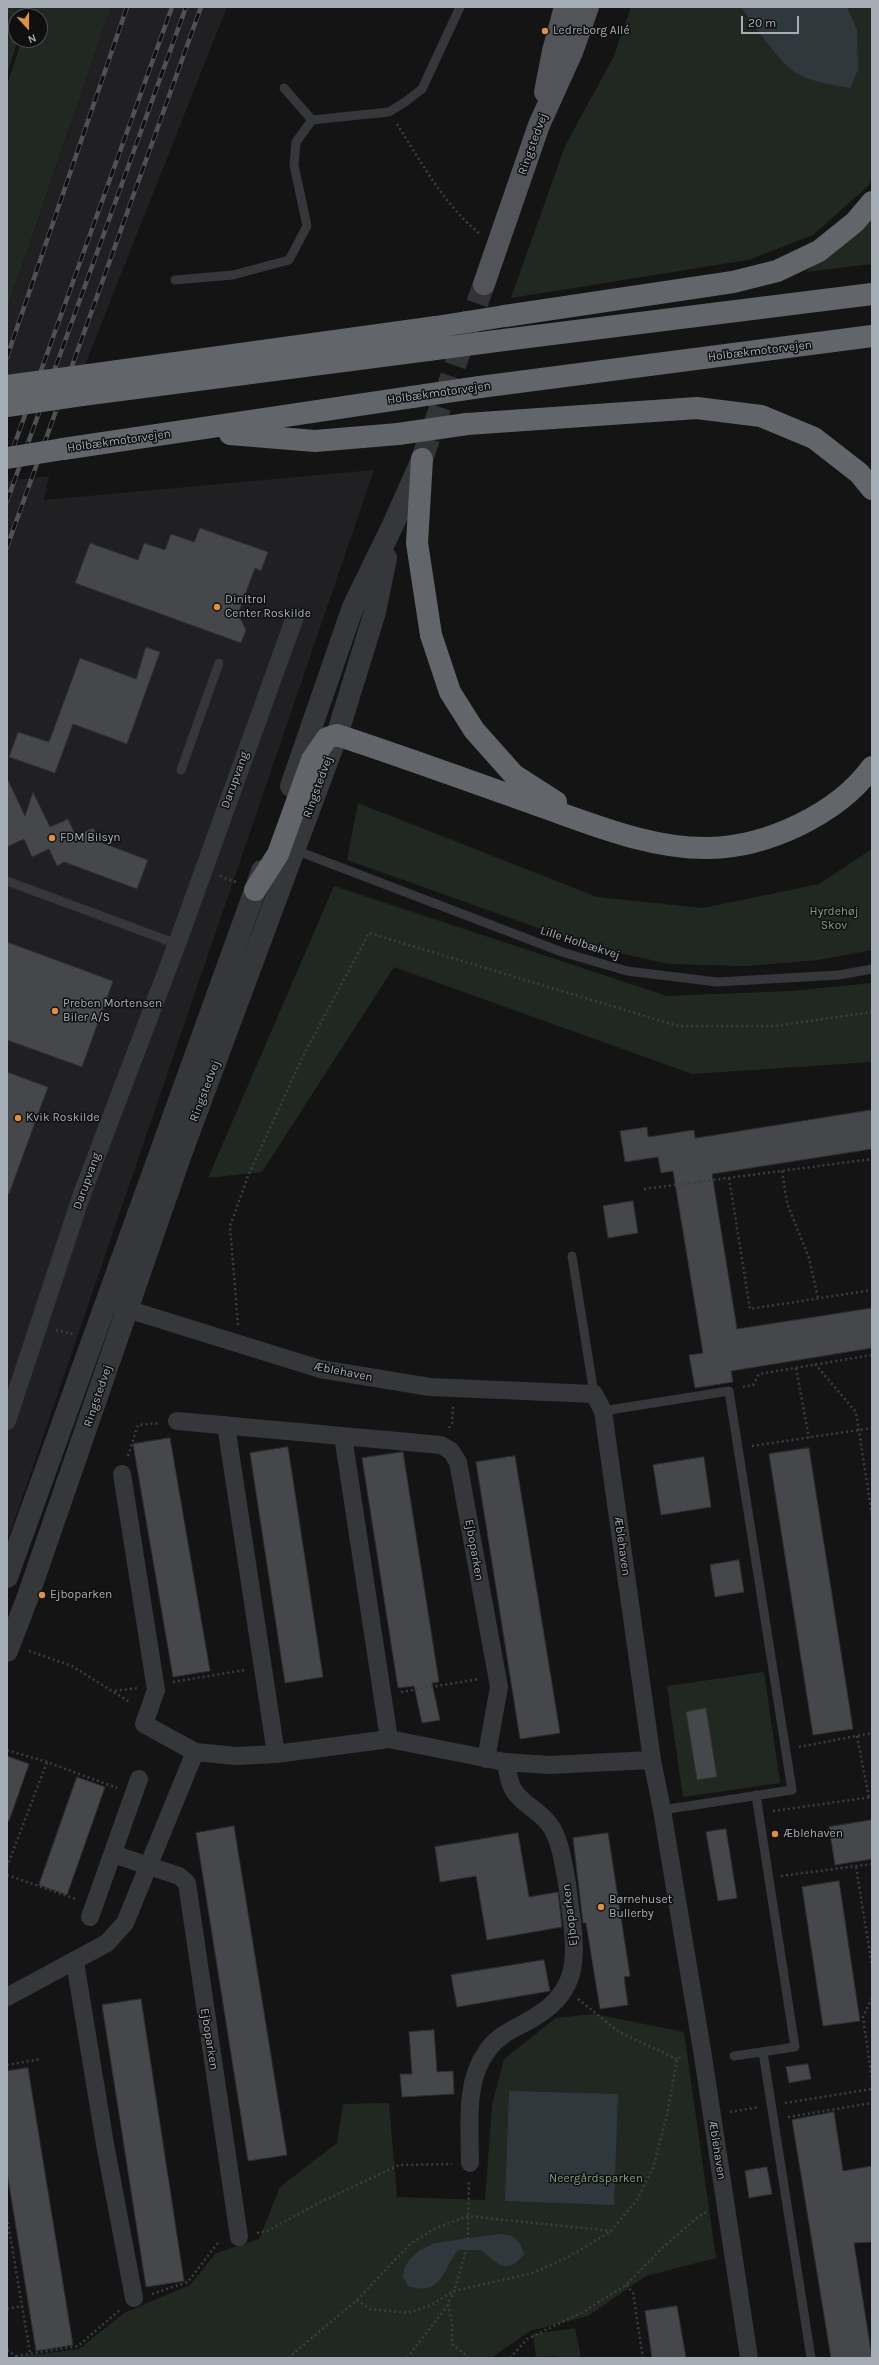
<!DOCTYPE html>
<meta charset="utf-8">
<style>
body{margin:0}
#map{position:relative;width:879px;height:2365px;overflow:hidden;background:#141415;font-family:Karla,sans-serif}
canvas{display:block}
.frame{position:absolute;inset:0;border:8px solid #a7adb4;pointer-events:none}
.north{position:absolute;left:8px;top:8px;width:40px;height:40px;box-sizing:border-box;background:#0f0f10;border:1px solid #4c4e52;border-radius:50%;rotate:159deg;font-size:11px;font-weight:700;line-height:16px;text-align:center;color:#a7adb4}
.north::after{content:'';display:block;margin:auto;width:14px;height:18px;background:#dc8f45;clip-path:polygon(50% 0,100% 100%,50% 72%,0 100%)}
.scale{position:absolute;left:741px;top:16px;width:58px;height:18px;box-sizing:border-box;border:2px solid #a7adb4;border-top:0;padding-left:5px;font-size:12px;line-height:14px;white-space:nowrap;color:#a7adb4;-webkit-text-stroke:3px #0f0f10;paint-order:stroke}
</style>
<div id="map">
<canvas width="879" height="2365"></canvas>
<div class="frame"></div>
<div class="north">N</div>
<div class="scale">20 m</div>
</div>
<script>
const c = document.querySelector('canvas').getContext('2d');
c.lineJoin = 'round';
function paint(path, color) {
  c.fillStyle = color;
  c.fill(path, 'evenodd');
}
function stroke(path, color, width, dash) {
  c.strokeStyle = color;
  c.lineWidth = width;
  c.lineCap = dash ? 'butt' : 'round';
  c.setLineDash(dash || []);
  c.stroke(path);
}
function label(font, color, halo, rows, align = 'center') {
  c.font = font + ' Karla,sans-serif';
  c.lineWidth = 3;
  c.setLineDash([]);
  c.textBaseline = 'middle';
  c.strokeStyle = halo;
  c.fillStyle = color;
  for (const [text, x, y, turn = 0] of rows) {
    c.save();
    c.translate(x, y);
    c.rotate((+turn || 0) * Math.PI / 180);
    c.textAlign = isNaN(turn) ? turn : align;
    if (halo) c.strokeText(text, 0, 0);
    c.fillText(text, 0, 0);
    c.restore();
  }
}
const built = new Path2D(`
 M111 7H227L85 365 7 375V311Z
 M374 470 7 1542V481L49 476 44 500Z`);
const green = new Path2D(`
 M7 7H30L27 16H16V40H18L7 74Z
 M33 7H111L7 310V85L22 40H40V16H30Z
 M631 7H872V178L868 186 813 235 748 260 511 298 565 146 613 58Z
 M872 218V264L806 272 871 219Z
 M358 803 597 897 703 908 819 884 872 849V950L818 960 746 966 669 964 589 946 347 860Z
 M334 886 667 996 791 991 872 983V1062L692 1074 394 967 262 1172 208 1178Z
 M764 1672 780 1783 683 1797 667 1686Z
 M594 2014 684 2032 716 2258 646 2276 588 2316 530 2331 491 2358H7L79 2349 124 2313 190 2285 216 2253 259 2239 280 2187 337 2143 343 2104 389 2103 397 2197 485 2200 492 2105 504 2059 556 2018Z
 M575 2328 581 2358H558L557 2356 536 2357 533 2334Z`);
const water = new Path2D(`
 M741 7H847L857 30 858 70 850 88C832 85 812 82 796 73 781 64 752 23 741 7Z
 M509 2091 618 2094 614 2205 505 2201Z
 M499 2234C514 2235 520 2239 524 2254 506 2277 498 2263 481 2250H458C442 2271 441 2297 408 2286L403 2277 404 2269 409 2260 420 2250 435 2243Z`);
const building = new Path2D(`
 M200 528 268 552 261 571 255 568 238 614 246 630 241 643 75 583 90 543 138 560 144 543 165 550 171 534 194 542Z
 M146 647 160 652 127 744 73 724 55 773 9 757 18 732 49 742 80 658 136 679Z
 M7 778 25 816 33 792 50 827 68 819 76 836 93 828 100 842 148 860 137 889 64 862 57 866 49 849 32 857 24 839 7 847Z
 M7 942 113 981 82 1067 7 1040Z
 M7 1072 48 1087 9 1194H7Z
 M872 1110V1149L712 1174 737 1329 872 1308V1348L731 1371 733 1382 695 1388 689 1355 703 1353 673 1171 661 1173 658 1157 625 1162 620 1131 647 1127 648 1137 694 1130 695 1138Z
 M633 1201 638 1233 608 1238 603 1206Z
 M170 1438 210 1671 173 1677 133 1444Z
 M288 1447 323 1677 285 1683 250 1453Z
 M809 1448 853 1729 813 1735 769 1454Z
 M403 1452 439 1682 432 1683 440 1720 422 1723 414 1686 398 1688 362 1458Z
 M515 1456 560 1733 520 1739 476 1462Z
 M704 1457 711 1507 661 1515 653 1465Z
 M739 1560 744 1592 715 1597 710 1565Z
 M706 1708 717 1777 697 1780 686 1712Z
 M7 1756 29 1764 9 1821 7 1820Z
 M77 1777 105 1787 67 1895 39 1885Z
 M872 1820V1859L835 1865 829 1827Z
 M234 1826 287 2155 248 2161 196 1833Z
 M726 1829 737 1898 718 1901 706 1832Z
 M518 1833 529 1897 558 1892 562 1927 487 1940 476 1876 440 1882 435 1847Z
 M608 1833 630 1976 624 1977 628 2005 600 2009 586 1923H583L573 1838Z
 M839 1881 860 2021 823 2026 802 1887Z
 M544 1960 550 1991 457 2007 451 1975Z
 M141 1999 184 2281 146 2287 102 2005Z
 M434 2030 437 2072 453 2071 454 2094 402 2097 400 2074H412L409 2032Z
 M808 2064 811 2079 789 2083 786 2067Z
 M28 2068 73 2345 36 2351 7 2172V2071Z
 M834 2112 843 2171 872 2166V2242L854 2243 872 2358H831L792 2120Z
 M767 2167 772 2194 749 2198 745 2171Z
 M677 2306 686 2358H652L645 2311Z`);
const primaryTunnel = new Path2D(`
 M422 459 484 284`);
const path = new Path2D(`
 M397 124C421 162 445 206 480 234
 M220 876 236 882
 M782 1171 787 1203 809 1258 818 1298
 M729 1178 750 1309 872 1290
 M644 1189 872 1159
 M238 1325 230 1226 248 1176 303 1056 369 933 678 1026H774L872 1012
 M56 1330 74 1334
 M815 1364 856 1412 872 1515
 M796 1368 809 1438
 M743 1387 753 1385 759 1374 872 1355
 M449 1428 452 1423 453 1406
 M752 1446 872 1428
 M128 1456 138 1425 160 1423
 M29 1651 72 1666 131 1703
 M173 1682 245 1670
 M115 1691 138 1688
 M401 1692 479 1679
 M857 1736 869 1798
 M799 1747 872 1733
 M7 1750 47 1762 117 1788
 M773 1811 872 1797
 M7 1867 47 1762
 M856 1867 872 1966
 M7 1875 76 1899
 M781 1876 872 1864
 M872 1998 863 2017 872 2080
 M578 1999 619 2032 677 2059
 M7 2065 41 2059
 M785 2103 872 2089
 M730 2112 759 2107
 M788 2117 872 2103
 M7 2217 30 2353
 M257 2233 267 2231 321 2202 399 2165 452 2164
 M626 2285 633 2293 643 2358
 M152 2294 188 2282 217 2244 221 2242
 M357 2300 370 2309 408 2313 431 2305 454 2291 533 2273 570 2256 611 2231 637 2200 653 2168 667 2115 677 2059 684 2056
 M7 2309 22 2306
 M7 2350 16 2356 15 2358
 M16 2356 78 2346 121 2309
 M288 2358 357 2300 410 2244 434 2229 468 2216 611 2231
 M407 2358 448 2305
 M469 2358 452 2344V2324L448 2304 454 2291 465 2254 468 2236 469 2181
 M510 2358 527 2339 581 2313 626 2285 662 2248 699 2216 709 2211`);
const service = new Path2D(`
 M284 88 312 120
 M175 280 233 275 289 260 307 226 294 165 296 142 312 120 389 112 405 102 422 89 460 7
 M181 770 219 663
 M295 850 562 952 627 971 717 982 839 975 872 969
 M7 881 177 944
 M572 1256 594 1394
 M603 1411 729 1391 792 1790 662 1810
 M763 2052 811 2358
 M734 2056 795 2047 756 1795`);
const minor = new Path2D(`
 M114 1305 320 1369 430 1387 594 1394 603 1411 652 1760 662 1810 702 2050 749 2358
 M7 1421 82 1194 177 944 295 617
 M177 1421 441 1445 451 1451 458 1462 499 1687 486 1759
 M226 1425 276 1754
 M343 1436 389 1739
 M122 1474 156 1690 144 1724 195 1752
 M113 1854 179 1876 187 1883 239 2237
 M90 1917 139 1779
 M75 1962 105 2144 134 2298
 M7 1997 107 1943 125 1923 195 1752 236 1756 276 1754 389 1739 505 1762 549 1765 652 1760
 M470 2163C470 2127 464 2082 487 2051 501 2031 519 2028 538 2015 578 1990 577 1956 571 1914 569 1900 568 1886 565 1872 563 1860 560 1845 555 1834 547 1814 526 1808 514 1791 509 1784 508 1771 505 1762`);
const tertiary = new Path2D(`
 M291 786 353 607 392 527 421 462
 M7 1577 262 871
 M7 1651 27 1599 181 1154 337 735 375 612 386 558`);
const primary = new Path2D(`
 M545 92 553 51 565 7
 M484 284 539 125 572 52 588 7`);
const motorway = new Path2D(`
 M505 316 733 282 777 271 819 251 855 222 872 202
 M496 341 872 294
 M89 375 436 327
 M480 387 872 336
 M82 395 428 350
 M467 424 697 408 761 416 814 438 859 473 872 489
 M230 434 315 441 398 434
 M63 449 412 397
 M422 459 417 543 431 635 450 692 474 730 514 775 556 802
 M255 890 278 854 312 760 327 738 337 735C404 757 470 781 537 805 592 824 650 849 709 848 767 847 838 814 872 767`);
const rail = new Path2D(`
 M7 357 127 7
 M7 465 172 7
 M7 501 186 7
 M7 547 201 7`);
const motorwayBridge = new Path2D(`
 M436 327 505 316
 M428 350 496 341
 M7 386 89 375
 M412 397 480 387
 M7 406 82 395
 M398 434 467 424
 M7 458 63 449`);
const markers = [
 [545,31,4,"#dc8f45"],
 [217,607,4,"#dc8f45"],
 [52,838,4,"#dc8f45"],
 [55,1011,4,"#dc8f45"],
 [18,1118,4,"#dc8f45"],
 [42,1595,4,"#dc8f45"],
 [775,1834,4,"#dc8f45"],
 [601,1907,4,"#dc8f45"]
];
const poiNames = [
 ["Ledreborg Allé",553,31],
 ["Dinitrol",225,600],
 ["Center Roskilde",225,614],
 ["FDM Bilsyn",60,838],
 ["Preben Mortensen",63,1004],
 ["Biler A/S",63,1018],
 ["Kvik Roskilde",26,1118],
 ["Ejboparken",50,1595],
 ["Æblehaven",783,1834],
 ["Børnehuset",609,1900],
 ["Bullerby",609,1914]
];
const streetNames = [
 ["Ringstedvej",533,144,-70],
 ["Holbækmotorvejen",760,351,-7],
 ["Holbækmotorvejen",439,393,-8],
 ["Holbækmotorvejen",119,441,-8],
 ["Darupvang",235,780,-70],
 ["Ringstedvej",318,787,-70],
 ["Lille Holbækvej",580,943,18],
 ["Ringstedvej",205,1091,-69],
 ["Darupvang",87,1181,-70],
 ["Æblehaven",343,1372,11],
 ["Ringstedvej",98,1396,-71],
 ["Æblehaven",622,1546,82],
 ["Ejboparken",474,1550,80],
 ["Ejboparken",570,1915,-97],
 ["Ejboparken",209,2039,81],
 ["Æblehaven",717,2150,81]
];
const parkNames = [
 ["Hyrdehøj",834,912],
 ["Skov",834,926],
 ["Neergårdsparken",596,2179]
];
paint(built, '#202022');
paint(green, '#212821');
paint(water, '#2f383d');
paint(building, '#46474a');
stroke(building, '#2e2f31', 1);
stroke(primaryTunnel, '#313335', 22, [22, 11]);
stroke(path, '#3b3e41', 2.5, [2, 3]);
stroke(service, '#35373a', 9);
stroke(minor, '#35373a', 18);
stroke(tertiary, '#35373a', 22);
stroke(primary, '#525459', 22);
stroke(motorway, '#62666a', 22);
stroke(rail, '#4f5155', 4.5);
stroke(rail, '#0f0f10', 3, [9]);
stroke(motorwayBridge, '#62666a', 22);
for (const [x, y, r, color] of markers) {
  const dot = new Path2D();
  dot.arc(x, y, r, 0, 2 * Math.PI);
  c.fillStyle = color;
  c.fill(dot);
  stroke(dot, '#0f0f10', 1.5);
}
label('12px', '#a7adb4', '#0f0f10', poiNames, 'left');
label('12px', '#a7adb4', '#0f0f10', streetNames);
label('12px', '#849d80', '#0f0f10', parkNames);
</script>
